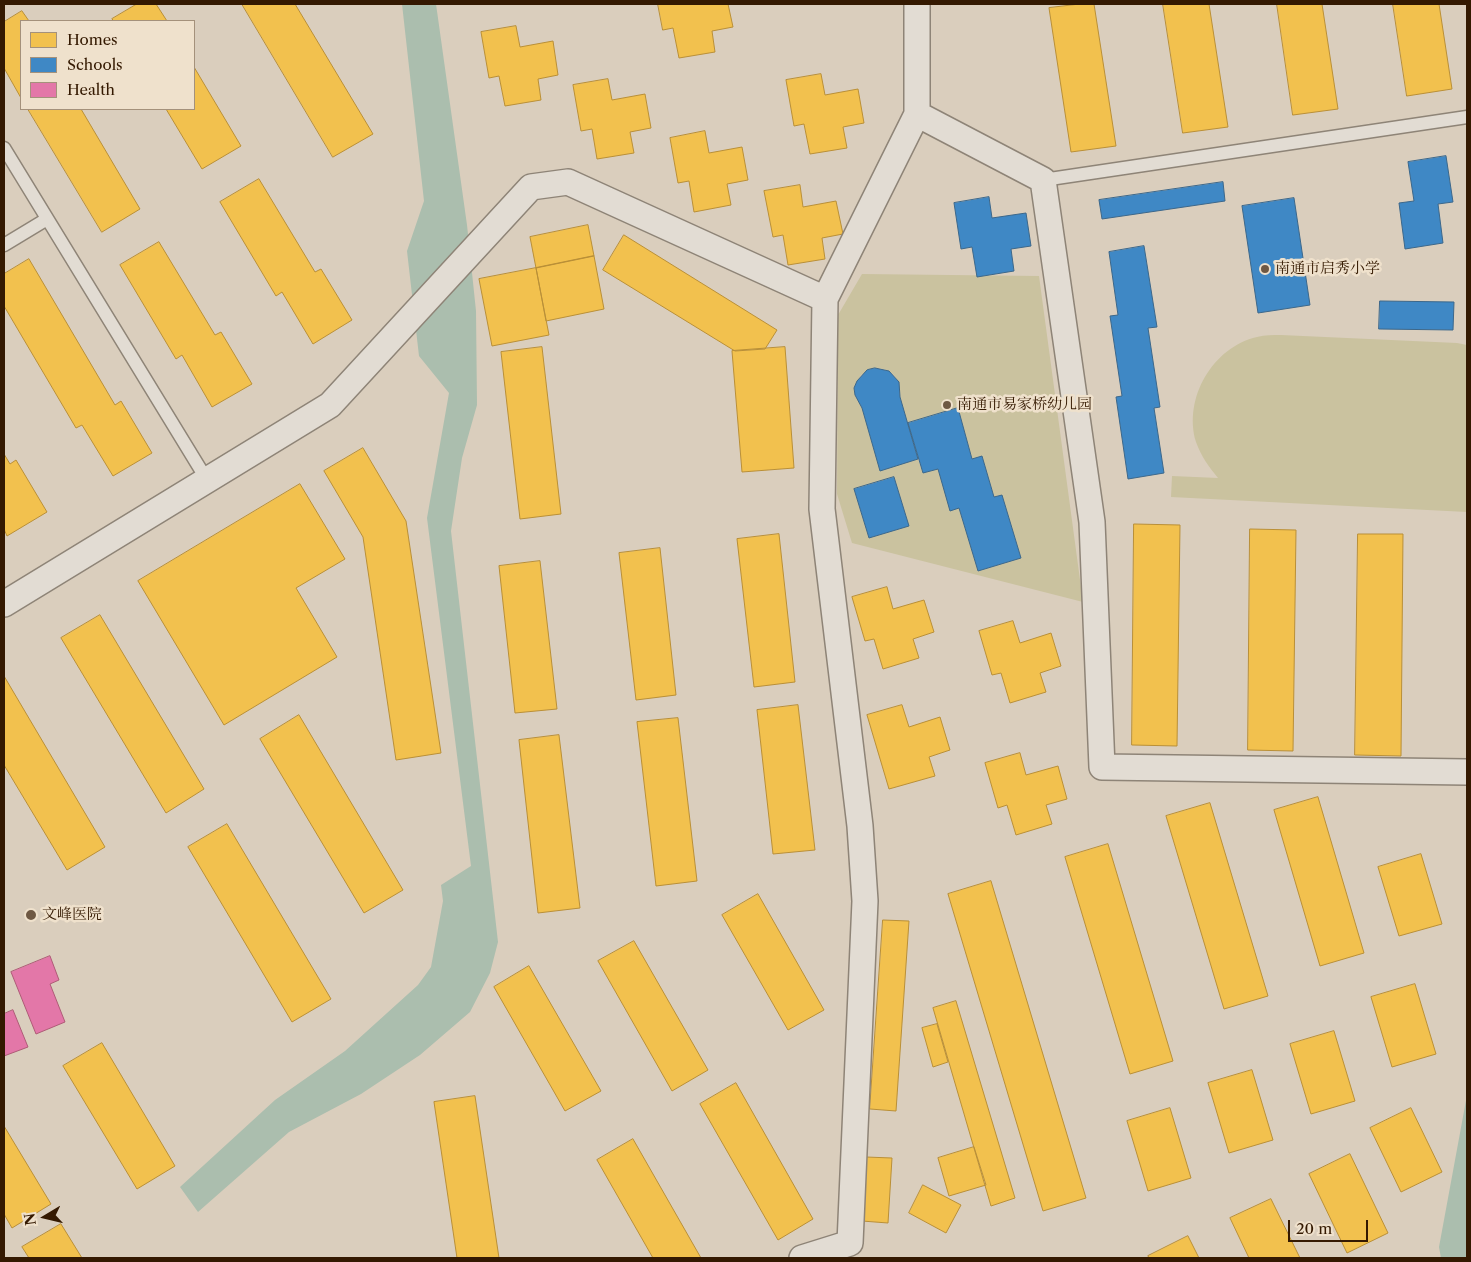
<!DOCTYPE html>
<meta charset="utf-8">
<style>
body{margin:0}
#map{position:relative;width:1471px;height:1262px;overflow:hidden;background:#dacebd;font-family:"Libre Caslon Text",serif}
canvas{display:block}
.frame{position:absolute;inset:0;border:5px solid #341901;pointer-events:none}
.legend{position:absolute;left:20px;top:20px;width:175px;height:90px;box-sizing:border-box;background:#efe1cc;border:1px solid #a4917b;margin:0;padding:6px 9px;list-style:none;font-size:15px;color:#341901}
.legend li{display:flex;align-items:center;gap:10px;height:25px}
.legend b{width:25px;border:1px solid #a4917b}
.north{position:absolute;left:20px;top:1192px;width:50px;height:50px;-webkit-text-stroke:4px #efe1cc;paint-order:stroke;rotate:261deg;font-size:14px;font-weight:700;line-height:20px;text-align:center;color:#341901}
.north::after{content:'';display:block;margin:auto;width:18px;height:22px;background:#341901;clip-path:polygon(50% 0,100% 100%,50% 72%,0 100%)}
.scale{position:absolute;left:1288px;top:1220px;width:80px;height:22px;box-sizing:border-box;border:2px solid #341901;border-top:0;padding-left:6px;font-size:15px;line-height:18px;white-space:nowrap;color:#341901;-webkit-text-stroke:4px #efe1cc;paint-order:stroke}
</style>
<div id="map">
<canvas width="1471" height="1262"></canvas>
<div class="frame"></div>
<ul class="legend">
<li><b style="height:14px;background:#f2c14e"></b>Homes</li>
<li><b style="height:14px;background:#3f88c5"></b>Schools</li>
<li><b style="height:14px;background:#e377a8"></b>Health</li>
</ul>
<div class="north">N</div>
<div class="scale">20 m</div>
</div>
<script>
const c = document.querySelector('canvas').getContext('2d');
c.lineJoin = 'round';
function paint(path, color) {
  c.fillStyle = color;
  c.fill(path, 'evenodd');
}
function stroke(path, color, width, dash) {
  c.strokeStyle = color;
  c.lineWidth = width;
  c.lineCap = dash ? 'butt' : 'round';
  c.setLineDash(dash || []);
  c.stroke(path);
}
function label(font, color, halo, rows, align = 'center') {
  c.font = font + ' "Libre Caslon Text","Noto Serif SC",serif';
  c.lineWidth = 5;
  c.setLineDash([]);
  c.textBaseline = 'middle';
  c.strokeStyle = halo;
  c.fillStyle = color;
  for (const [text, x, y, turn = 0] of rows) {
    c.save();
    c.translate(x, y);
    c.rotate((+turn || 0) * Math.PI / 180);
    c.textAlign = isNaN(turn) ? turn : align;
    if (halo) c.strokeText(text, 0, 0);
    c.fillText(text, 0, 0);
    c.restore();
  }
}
const green = new Path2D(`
 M862 274 1039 276 1083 602 852 543 837 494 838 315ZM875 368C894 369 899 378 900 396 901 405 905 415 908 423L958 408 972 459 982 456 994 497 1002 495 1021 558 978 571 959 508 938 469 923 473 918 459 880 470 862 408 855 395 854 388 861 375ZM894 477 909 526 869 538 854 489Z
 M1281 335 1457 343 1467 345V512L1171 497 1172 476 1218 478C1209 467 1201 456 1196 442 1183 398 1213 347 1257 337 1265 335 1273 335 1281 335Z`);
const water = new Path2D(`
 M402 4H436L467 225 476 311 477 405 462 458 451 531 498 942 490 973 470 1012 420 1055 361 1094 289 1132 198 1212 180 1187 275 1100 345 1051 418 985 431 967 443 901 441 885 471 866 427 518 449 393 419 356 407 251 424 201Z
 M1467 1095V1258H1441L1439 1247Z`);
const homes = new Path2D(`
 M137 4H156L167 21H114L112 19Z
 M242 4H295L373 134 333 157Z
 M658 4H728L733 27 712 31 715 52 679 58 673 28 663 30Z
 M1080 4H1094L1116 146 1071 152 1049 8Z
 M1163 4H1209L1228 127 1183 133Z
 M1277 4H1322L1338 109 1293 115Z
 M1393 4H1439L1452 89 1407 96Z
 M22 11 29 21H21V98L4 68V22Z
 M516 26 520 47 553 41 558 75 538 79 541 100 505 106 499 76 489 78 481 32Z
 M194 67 241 146 202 169 166 109H194Z
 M821 74 825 95 858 89 864 123 843 127 847 148 810 154 804 124 794 126 786 80Z
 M608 79 612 100 645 94 651 128 630 132 634 153 597 159 592 129 581 131 573 85Z
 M28 109H81L140 209 102 232Z
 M705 131 709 153 742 147 748 180 727 184 731 205 694 212 689 181 678 183 670 138Z
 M259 179 315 272 321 269 352 320 313 344 282 292 276 296 220 202Z
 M800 185 803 207 836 201 843 234 822 238 825 259 788 265 783 235 773 237 764 191Z
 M588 225 594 256 536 268 530 237Z
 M624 235 777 330 765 349 735 351 603 270Z
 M159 242 215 335 221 332 252 384 212 407 182 355 176 359 120 265Z
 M594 256 604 309 546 321 536 268Z
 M29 259 115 405 121 401 152 453 113 476 82 425 76 428 4 306V274Z
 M536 268 549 335 492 346 479 279Z
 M542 347 561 514 520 519 501 352Z
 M785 347 794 468 742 472 732 351Z
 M363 448 406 521 441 753 396 760 363 537 324 471Z
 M4 454 10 464 16 460 47 512 7 536 4 529Z
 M300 484 345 559 296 588 337 657 224 725 138 581Z
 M1134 524 1180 525 1177 746 1132 745Z
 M1250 529 1296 530 1293 751 1248 750Z
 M779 534 795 682 754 687 737 539Z
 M1358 534H1403L1401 756 1355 755Z
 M660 548 676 695 636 700 619 553Z
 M540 561 557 709 515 713 499 566Z
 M887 587 893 609 924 600 934 632 913 639 919 658 883 669 874 639 865 641 852 597Z
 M100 615 204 789 166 813 61 638Z
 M1013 621 1020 643 1051 633 1061 666 1040 673 1046 692 1010 703 1001 673 992 675 979 631Z
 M4 676 105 847 67 870 4 765Z
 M798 705 815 850 773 854 757 710Z
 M902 705 909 727 940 717 950 750 929 757 935 776 889 789 867 715Z
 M299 715 403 890 364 913 260 739Z
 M678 718 697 881 656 886 637 722Z
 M559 735 580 908 538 913 519 740Z
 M1020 753 1026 775 1058 766 1067 799 1046 805 1052 824 1016 835 1007 805 998 808 985 763Z
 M1318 797 1364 953 1320 966 1274 810Z
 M1210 803 1268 996 1224 1009 1166 816Z
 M227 824 331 999 292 1022 188 847Z
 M1108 844 1173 1061 1130 1074 1065 857Z
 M1421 854 1442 924 1399 936 1378 867Z
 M991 881 1086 1198 1043 1211 948 894Z
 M758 894 824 1010 788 1030 722 915Z
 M883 920 909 921 896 1111 870 1109Z
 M634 941 708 1070 672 1091 598 961Z
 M529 966 601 1091 565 1111 494 987Z
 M1415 984 1436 1054 1392 1067 1371 997Z
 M956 1001 1015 1198 991 1206 933 1008Z
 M937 1024 948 1062 933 1067 922 1028Z
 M1334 1031 1355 1101 1311 1114 1290 1044Z
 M102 1043 175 1166 137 1189 63 1066Z
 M1252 1070 1273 1140 1229 1153 1208 1083Z
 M736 1083 813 1219 778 1240 700 1104Z
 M475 1096 499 1258H457L434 1102Z
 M1170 1108 1191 1178 1148 1191 1127 1121Z
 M1411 1108 1442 1172 1401 1192 1370 1128Z
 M4 1126 51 1204 12 1228 4 1214Z
 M633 1139 701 1258H653L597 1160Z
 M974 1147 986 1185 949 1196 938 1158Z
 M1350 1154 1388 1233 1347 1253 1309 1174Z
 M866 1157 892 1158 888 1223 862 1221Z
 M923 1185 961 1205 946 1233 909 1213Z
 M1271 1199 1300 1258H1249L1230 1218Z
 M61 1224 82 1258H29L22 1247Z
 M1188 1236 1199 1258H1149L1148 1256Z`);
const schools = new Path2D(`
 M1446 156 1453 202 1438 204 1443 243 1405 249 1399 203 1414 201 1408 162Z
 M1223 182 1225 201 1102 219 1099 200Z
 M989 197 992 218 1026 213 1031 246 1011 249 1014 271 977 277 972 247 961 249 954 203Z
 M1294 198 1310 305 1258 313 1242 206Z
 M1144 246 1157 327 1148 328 1160 407 1154 408 1164 473 1128 479 1116 397 1122 396 1110 316 1118 315 1109 252Z
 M1380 301 1454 302 1453 330 1379 329Z
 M875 368 889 371 899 382 900 397 918 459 880 471 862 408 855 395 854 388 857 381 867 370Z
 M958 408 972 459 982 456 994 497 1002 495 1021 558 978 571 959 508 950 511 938 469 923 473 908 423Z
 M894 477 909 526 869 538 854 489Z`);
const health = new Path2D(`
 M50 956 59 980 50 984 65 1022 36 1034 11 972Z
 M13 1010 28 1047 4 1056V1014Z`);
const service = new Path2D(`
 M4 148 207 480
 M1043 180 1467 117
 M4 245 47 219`);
const minor = new Path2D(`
 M917 114 1043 180 1092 522 1102 767 1467 772
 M4 604 330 405 531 187 568 182 825 299
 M802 1258 850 1243 865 901 860 826 822 509 825 299 917 114V4`);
const markers = [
 [1265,269,5,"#6e5843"],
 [947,405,5,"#6e5843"],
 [31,915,6,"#6e5843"]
];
const poiNames = [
 ["南通市启秀小学",1275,269],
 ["南通市易家桥幼儿园",957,405],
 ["文峰医院",42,915]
];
paint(green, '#cac29f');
paint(water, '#abbeae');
paint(homes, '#f2c14e');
stroke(homes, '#b98f37', 1);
paint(schools, '#3f88c5');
stroke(schools, '#3c678a', 1);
paint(health, '#e377a8');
stroke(health, '#ae5b76', 1);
stroke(service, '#8e8477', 15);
stroke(minor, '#8e8477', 28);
stroke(service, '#e2dcd3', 12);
stroke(minor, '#e2dcd3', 25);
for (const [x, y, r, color] of markers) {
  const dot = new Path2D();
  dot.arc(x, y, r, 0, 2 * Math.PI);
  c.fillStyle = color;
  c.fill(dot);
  stroke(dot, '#efe1cc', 2);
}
label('15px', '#341901', '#efe1cc', poiNames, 'left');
</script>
